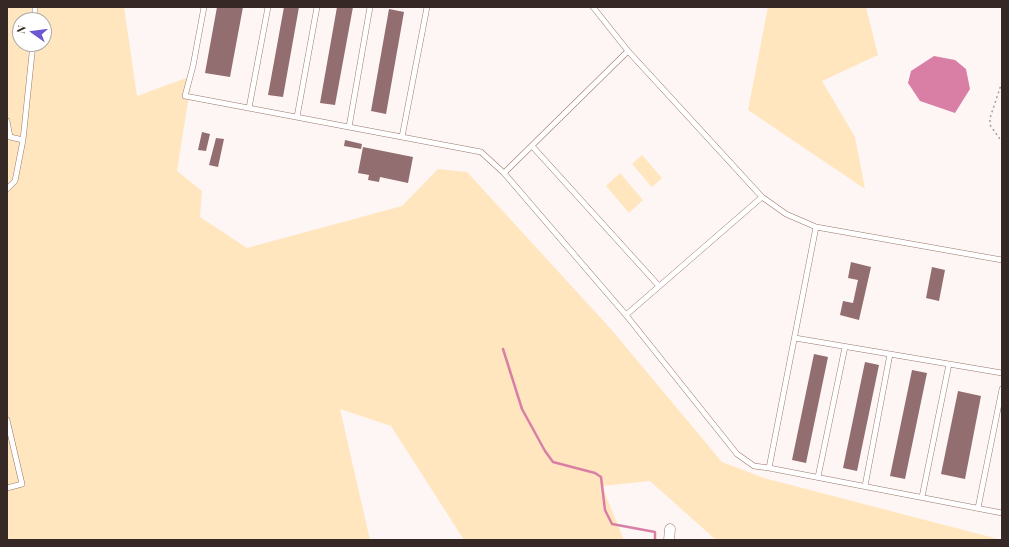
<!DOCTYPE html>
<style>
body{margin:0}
#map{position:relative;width:1009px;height:547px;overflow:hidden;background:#fef6f4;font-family:"Playfair Display",serif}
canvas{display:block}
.frame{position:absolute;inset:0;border:8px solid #362824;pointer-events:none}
.north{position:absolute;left:12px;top:12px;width:40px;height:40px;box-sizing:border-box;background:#fff;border:1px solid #afa9a7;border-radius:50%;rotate:284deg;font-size:11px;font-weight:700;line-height:16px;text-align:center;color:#362824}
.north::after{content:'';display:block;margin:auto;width:14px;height:18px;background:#6e57d1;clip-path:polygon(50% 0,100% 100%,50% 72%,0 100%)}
</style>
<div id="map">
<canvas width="1009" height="547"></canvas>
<div class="frame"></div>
<div class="north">N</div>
</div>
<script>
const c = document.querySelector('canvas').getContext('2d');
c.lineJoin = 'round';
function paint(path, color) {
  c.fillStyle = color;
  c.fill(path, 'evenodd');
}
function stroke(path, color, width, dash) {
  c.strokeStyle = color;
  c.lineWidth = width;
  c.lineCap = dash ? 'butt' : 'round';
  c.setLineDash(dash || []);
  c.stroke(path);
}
const green = new Path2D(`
 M7 7H124L137 96 192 76 177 171 202 191 200 217 247 248 402 206 438 169 467 172 610 328 722 462 764 478 1002 540H716L650 481 602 486 624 540H464L391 426 340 409 370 540H7ZM20 20H44V44H20Z
 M768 7H866L878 55 822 81 855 137 865 189 748 110Z
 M642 155 662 178 652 187 632 164Z
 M620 173 643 200 629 213 606 186Z`);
const water = new Path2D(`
 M934 56 955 60 966 69 970 89 955 113 920 101 908 83 911 71Z`);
const stream = new Path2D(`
 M503 349 522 409 545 451 553 462 595 473 601 477 605 510 612 524 655 532V540`);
const building = new Path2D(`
 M217 7H243L230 77 205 73Z
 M284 7H299L283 97 268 95Z
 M337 7H353L335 105 320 103Z
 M389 9 404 12 386 114 371 111Z
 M202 132 210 134 206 151 198 150Z
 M216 138 224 139 218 167 209 165Z
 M345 140 362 144 361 149 344 146Z
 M363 147 413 157 408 183 380 177 379 182 368 180 369 175 358 173Z
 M851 262 871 267 859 320 840 315 843 301 853 303 858 280 848 278Z
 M932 267 945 270 939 301 926 298Z
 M814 354 828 357 806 463 792 460Z
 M865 362 879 365 857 471 843 468Z
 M912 370 927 373 905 479 890 476Z
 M958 391 981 396 965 479 941 474Z`);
const path = new Path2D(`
 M1002 82 990 118V125L1002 142`);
const service = new Path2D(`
 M204 7 193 66 185 96 481 152 504 173 626 315
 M593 7 628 51 762 197 786 214 816 227 1002 260
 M35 20V7
 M249 108 268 7
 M297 117 317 7
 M7 121 10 137 23 140 33 44
 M349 127 370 7
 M402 137 427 7
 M532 146 659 286
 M504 173 628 51
 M7 189 15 181 23 140
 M762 197 626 315 737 454 754 466 769 468
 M816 227 769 468 1002 513
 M795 338 1002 373
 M7 420 22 484 7 488
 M818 477 845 347
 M865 486 890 354
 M922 497 949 364
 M978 508 1002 389`);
const minor = new Path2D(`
 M669 540 670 529`);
paint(green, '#ffe6bf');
paint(water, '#d97fa6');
stroke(stream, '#d97fa6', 2.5);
paint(building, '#926e70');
stroke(service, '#9a766d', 6);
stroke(minor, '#9a766d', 11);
stroke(path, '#a59b98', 1.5, [2, 3]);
stroke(service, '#fff', 5);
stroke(minor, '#fff', 10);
</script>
